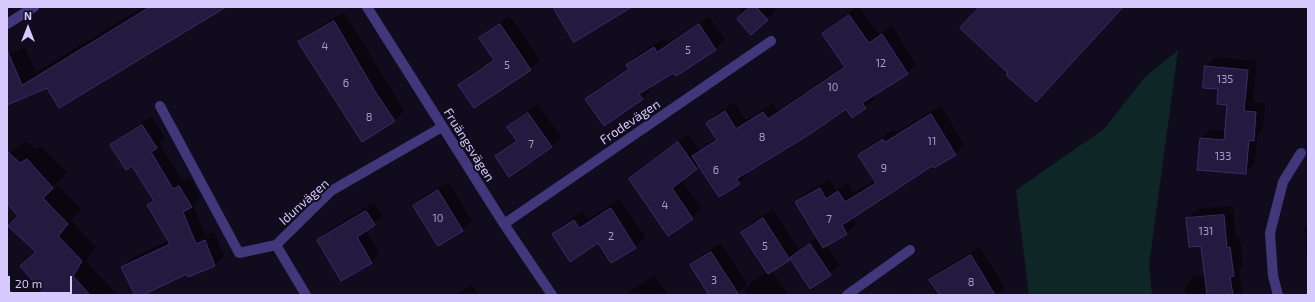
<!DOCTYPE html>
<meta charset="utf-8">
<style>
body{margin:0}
#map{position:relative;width:1315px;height:302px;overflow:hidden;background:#110c1d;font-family:"Exo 2",sans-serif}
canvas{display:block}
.frame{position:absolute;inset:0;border:8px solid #d5c9fe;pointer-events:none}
.north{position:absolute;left:8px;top:8px;width:40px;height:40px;-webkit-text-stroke:3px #110c1d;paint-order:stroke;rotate:0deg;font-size:11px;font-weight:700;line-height:16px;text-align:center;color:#d5c9fe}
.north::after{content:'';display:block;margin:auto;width:14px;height:18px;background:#d5c9fe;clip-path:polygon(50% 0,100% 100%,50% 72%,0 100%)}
.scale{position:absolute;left:8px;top:276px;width:64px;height:18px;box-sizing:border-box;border:2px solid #d5c9fe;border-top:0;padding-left:5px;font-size:12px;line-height:14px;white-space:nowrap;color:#d5c9fe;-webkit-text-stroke:3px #110c1d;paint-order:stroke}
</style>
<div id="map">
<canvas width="1315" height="302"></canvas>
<div class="frame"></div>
<div class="north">N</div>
<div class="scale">20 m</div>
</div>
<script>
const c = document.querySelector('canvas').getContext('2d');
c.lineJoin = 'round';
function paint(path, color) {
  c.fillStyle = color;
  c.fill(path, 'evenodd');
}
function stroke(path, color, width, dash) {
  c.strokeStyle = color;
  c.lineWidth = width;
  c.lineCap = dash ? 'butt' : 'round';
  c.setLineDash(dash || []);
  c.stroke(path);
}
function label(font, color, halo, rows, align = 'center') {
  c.font = font + ' "Exo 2",sans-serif';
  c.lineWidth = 4;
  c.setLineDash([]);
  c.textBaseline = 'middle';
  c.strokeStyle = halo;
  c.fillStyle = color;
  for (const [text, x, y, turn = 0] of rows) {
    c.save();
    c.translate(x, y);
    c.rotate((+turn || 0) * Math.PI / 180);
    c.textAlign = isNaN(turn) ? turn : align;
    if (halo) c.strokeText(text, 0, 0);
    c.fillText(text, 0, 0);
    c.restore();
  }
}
const green = new Path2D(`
 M1178 50 1149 265 1152 295H1029L1016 190 1104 129 1145 77Z`);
const shadow = new Path2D(`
 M143 7H224L7 104V55L25 47 36 72Z
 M551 7H623L557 11 554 12Z
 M737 7H773L776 10 767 20 743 14Z
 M857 7H859L879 34 892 26 916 64 907 74 873 95 875 98 865 108 846 107 747 171 748 174 739 183 700 165 681 179 702 208 692 218 630 179 639 170 688 134 700 150 717 137 708 123 717 113 735 102 746 120 773 103 777 111 845 65 823 34 832 25Z
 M344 12 404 111 395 120 362 141 299 43 309 33Z
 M510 16 540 60 530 69 474 107 459 85 469 75 494 58 481 38 490 29Z
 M709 16 725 40 716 49 676 75 673 71 650 86 652 89 642 99 586 100 596 90 629 67 628 65 637 55 664 39 667 43Z
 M1215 57 1257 61 1253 102 1265 103 1263 130 1257 136 1255 163 1246 173 1200 139 1210 129 1225 131 1228 104 1206 66Z
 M538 104 561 137 551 147 496 156 517 139 509 127 518 118Z
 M941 105 964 145 955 154 933 165 852 218 856 223 847 233 826 245 840 265 830 274 811 287 791 258 772 270 788 295H746L744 291 753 281 767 272 742 233 751 223 773 209 799 250 817 237 797 203 806 193 829 179 836 190 848 183 854 193 876 180 860 155 869 146 893 130 895 133Z
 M152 116 165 138 160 143 182 181 189 177 201 197 193 205 206 235 214 231 224 256 215 265 189 276 188 273 141 295H136L123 267 132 258 169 240 148 205 154 199 132 164 111 145 121 136Z
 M26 141 35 149 41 146 67 173 39 201 40 202 58 185 81 209 71 221 96 247 86 261 117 295H42L45 293 21 266 37 251 19 216 7 202V155Z
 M448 182 472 221 462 230 414 206 424 196Z
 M620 199 645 237 635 247 611 262 599 242 553 234 562 225 583 211 588 219Z
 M374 203 383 216 366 230 379 253 371 262 318 240 326 231Z
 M1233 206 1236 239 1240 238 1243 266 1239 269 1243 295H1186L1185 286 1194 276 1206 275 1202 245 1187 219 1197 209Z
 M1308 224V270L1304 228Z
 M721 243 747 284 735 295H710L691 266 700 256Z
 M980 247 1005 288 998 295H941L931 280 939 271Z
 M654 275 668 295H626L628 293Z
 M472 285 479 295H457Z
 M905 291 907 295H899Z`);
const building = new Path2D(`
 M150 7H226L59 108 47 88 7 105V50L22 85Z
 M553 7H632L574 42Z
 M750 7H756L768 20 751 35 737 19Z
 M980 7H1123L1036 102 1006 75 1008 73 960 28Z
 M849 15 869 43 882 34 908 74 862 103 866 108 852 118 846 109 810 134 736 179 740 184 719 197 692 156 717 140 706 123 725 111 736 129 763 112 768 119 845 67 822 34Z
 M334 21 376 93 395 121 362 142 298 42Z
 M500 24 531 70 474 108 458 85 494 60 479 38Z
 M699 24 716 50 676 76 673 73 639 94 643 99 604 126 585 99 629 69 626 65 654 47 657 52Z
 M1205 66 1248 70 1244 111 1256 112 1254 141 1249 140 1246 174 1197 170 1200 138 1224 140 1227 105 1217 104 1218 89 1203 88Z
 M528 113 552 147 509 177 495 156 517 141 507 127Z
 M931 114 956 155 934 168 932 166 842 225 847 234 823 248 795 202 820 188 826 199 838 191 845 202 876 183 858 155 883 139 885 142Z
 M142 125 157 148 151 152 173 189 179 186 192 207 183 212 196 244 205 240 215 266 188 277 187 274 143 295H135L121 267 170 244 147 205 154 201 132 166 126 170 110 145Z
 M678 142 697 169 672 188 693 219 668 236 629 179Z
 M7 151 20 163 27 159 53 188 43 198 68 224 58 236 82 261 73 276 90 295H45L20 266 36 252 8 226 18 216 7 203Z
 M438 190 463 231 438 246 413 206Z
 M611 208 636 248 611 263 598 243 570 262 552 234 574 220 579 228Z
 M366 211 375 225 357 237 372 263 341 281 317 240Z
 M1224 215 1227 248 1230 247 1234 276 1230 277 1233 295H1207L1201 246 1189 247 1186 218Z
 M763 218 790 260 768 274 741 233Z
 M810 244 831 275 810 289 790 258Z
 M711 252 739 295H709L690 265Z
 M971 255 995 295H940L929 280Z`);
const minor = new Path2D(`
 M367 7 504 224 552 295
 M7 24 34 7
 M160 106 239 253 276 245
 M504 224 771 41
 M7 294V295
 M306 295 276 245 331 191 442 127
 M847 295 910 250
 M1278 295 1273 276 1270 233 1283 182 1301 153`);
const numberNames = [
 ["4",325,46],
 ["5",688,50],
 ["12",881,63],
 ["5",507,65],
 ["135",1225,79],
 ["6",346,83],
 ["10",833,87],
 ["8",369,117],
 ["8",762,137],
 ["11",932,141],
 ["7",531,144],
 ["133",1223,156],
 ["9",884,168],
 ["6",716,170],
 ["4",665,205],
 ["10",438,218],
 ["7",829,219],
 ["131",1206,231],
 ["2",611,236],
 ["5",765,246],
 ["3",714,280],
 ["8",971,282]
];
const streetNames = [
 ["Frodevägen",630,122,-34],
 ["Fruängsvägen",469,145,58],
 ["Idunvägen",304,202,-42]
];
paint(green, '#0f2627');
paint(shadow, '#0007');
paint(building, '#24193e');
stroke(building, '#3d2b69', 1);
stroke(minor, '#41387c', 10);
label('11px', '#a99dce', null, numberNames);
label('13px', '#d5c9fe', '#110c1d', streetNames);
</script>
